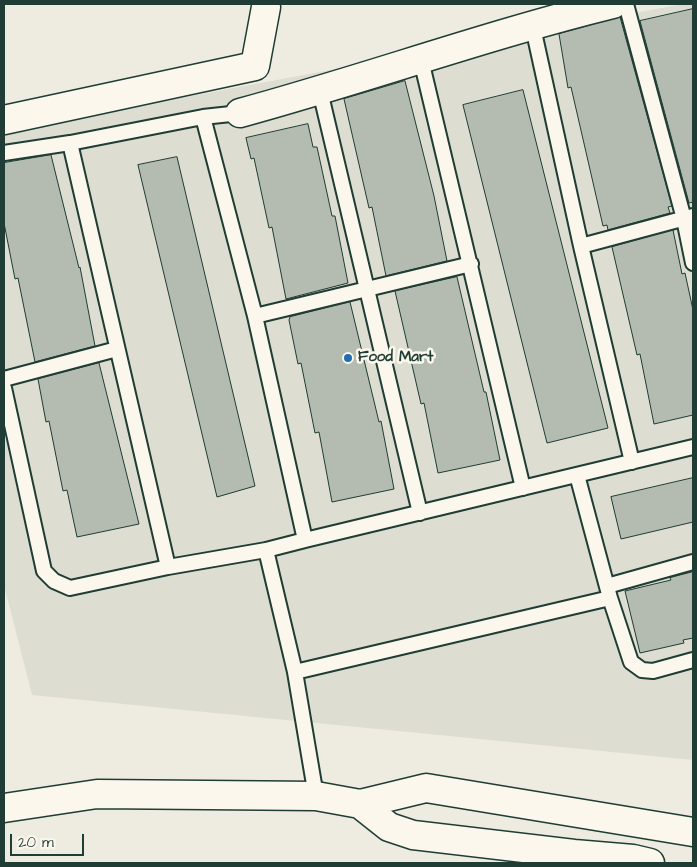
<!DOCTYPE html>
<style>
body{margin:0}
#map{position:relative;width:697px;height:867px;overflow:hidden;background:#eeece1;font-family:"Architects Daughter",sans-serif}
canvas{display:block}
.frame{position:absolute;inset:0;border:5px solid #1f3d34;pointer-events:none}
.scale{position:absolute;left:10px;top:834px;width:74px;height:22px;box-sizing:border-box;border:2px solid #1f3d34;border-top:0;padding-left:6px;font-size:15px;line-height:18px;white-space:nowrap;color:#1f3d34;-webkit-text-stroke:4px #fbf7ec;paint-order:stroke}
</style>
<div id="map">
<canvas width="697" height="867"></canvas>
<div class="frame"></div>
<div class="scale">20 m</div>
</div>
<script>
const c = document.querySelector('canvas').getContext('2d');
c.lineJoin = 'round';
function paint(path, color) {
  c.fillStyle = color;
  c.fill(path, 'evenodd');
}
function stroke(path, color, width, dash) {
  c.strokeStyle = color;
  c.lineWidth = width;
  c.lineCap = dash ? 'butt' : 'round';
  c.setLineDash(dash || []);
  c.stroke(path);
}
function label(font, color, halo, rows, align = 'center') {
  c.font = font + ' "Architects Daughter",sans-serif';
  c.lineWidth = 5;
  c.setLineDash([]);
  c.textBaseline = 'middle';
  c.strokeStyle = halo;
  c.fillStyle = color;
  for (const [text, x, y, turn = 0] of rows) {
    c.save();
    c.translate(x, y);
    c.rotate((+turn || 0) * Math.PI / 180);
    c.textAlign = isNaN(turn) ? turn : align;
    if (halo) c.strokeText(text, 0, 0);
    c.fillText(text, 0, 0);
    c.restore();
  }
}
const built = new Path2D(`
 M683 4H693V760L32 695 4 585V131Z`);
const building = new Path2D(`
 M693 9V202L689 203 640 21Z
 M620 17 672 206 668 207 670 213 608 230 607 225 603 226 571 87 568 88 559 34Z
 M405 81 434 196 447 261 386 276 372 207 369 208 344 99Z
 M523 90 608 428 547 443 463 105Z
 M308 124 313 147H317L332 216H335L348 283 286 299 272 227 269 228 254 158 251 159 246 138Z
 M51 155 79 268 80 267 95 346 35 362 18 278 15 279 4 223V163Z
 M177 157 255 486 217 497 138 165Z
 M673 230 682 274 685 273 693 310V415L654 424 640 354 637 355 612 247Z
 M457 277 484 392H486L500 460 438 473 424 403 421 404 395 291Z
 M350 302 379 422 381 421 394 489 332 502 319 432 315 433 301 363 298 364 289 320 290 317Z
 M99 363 139 524 77 537 67 490 63 491 49 421 46 422 38 379Z
 M693 478V522L621 539 611 497Z
 M693 572V638L683 640 684 643 640 653 625 591 671 580 670 578Z`);
const lane = new Path2D(`
 M626 4 684 219 693 263
 M532 23 581 246 632 462
 M421 60 523 488
 M320 91 420 513
 M240 113 203 117 255 316 305 540 266 550 295 672 316 796
 M203 117 70 143 168 567 266 550
 M4 153 70 143
 M581 246 693 216
 M255 316 471 264
 M4 379 117 349
 M4 388 44 571 54 581 70 588 168 567
 M305 540 693 447
 M607 586 693 562
 M610 598 631 662 642 670 653 671 693 660
 M295 672 610 598 577 475`);
const street = new Path2D(`
 M240 113C365 79 487 35 613 4
 M4 120 255 66 266 7
 M360 804 389 827 413 835 574 854 633 859 650 863
 M4 808 97 794 316 796 360 804 426 788 693 832`);
const markers = [
 [348,358,5,"#1f6fb2"]
];
const poiNames = [
 ["Food Mart",358,358]
];
paint(built, '#ddddd2');
paint(building, '#b4bbb0');
stroke(building, '#1f3d34', 1);
stroke(lane, '#1f3d34', 18);
stroke(street, '#1f3d34', 31);
stroke(lane, '#fbf7ec', 14);
stroke(street, '#fbf7ec', 28);
for (const [x, y, r, color] of markers) {
  const dot = new Path2D();
  dot.arc(x, y, r, 0, 2 * Math.PI);
  c.fillStyle = color;
  c.fill(dot);
  stroke(dot, '#fbf7ec', 2);
}
label('bold 15px', '#1f3d34', '#fbf7ec', poiNames, 'left');
</script>
